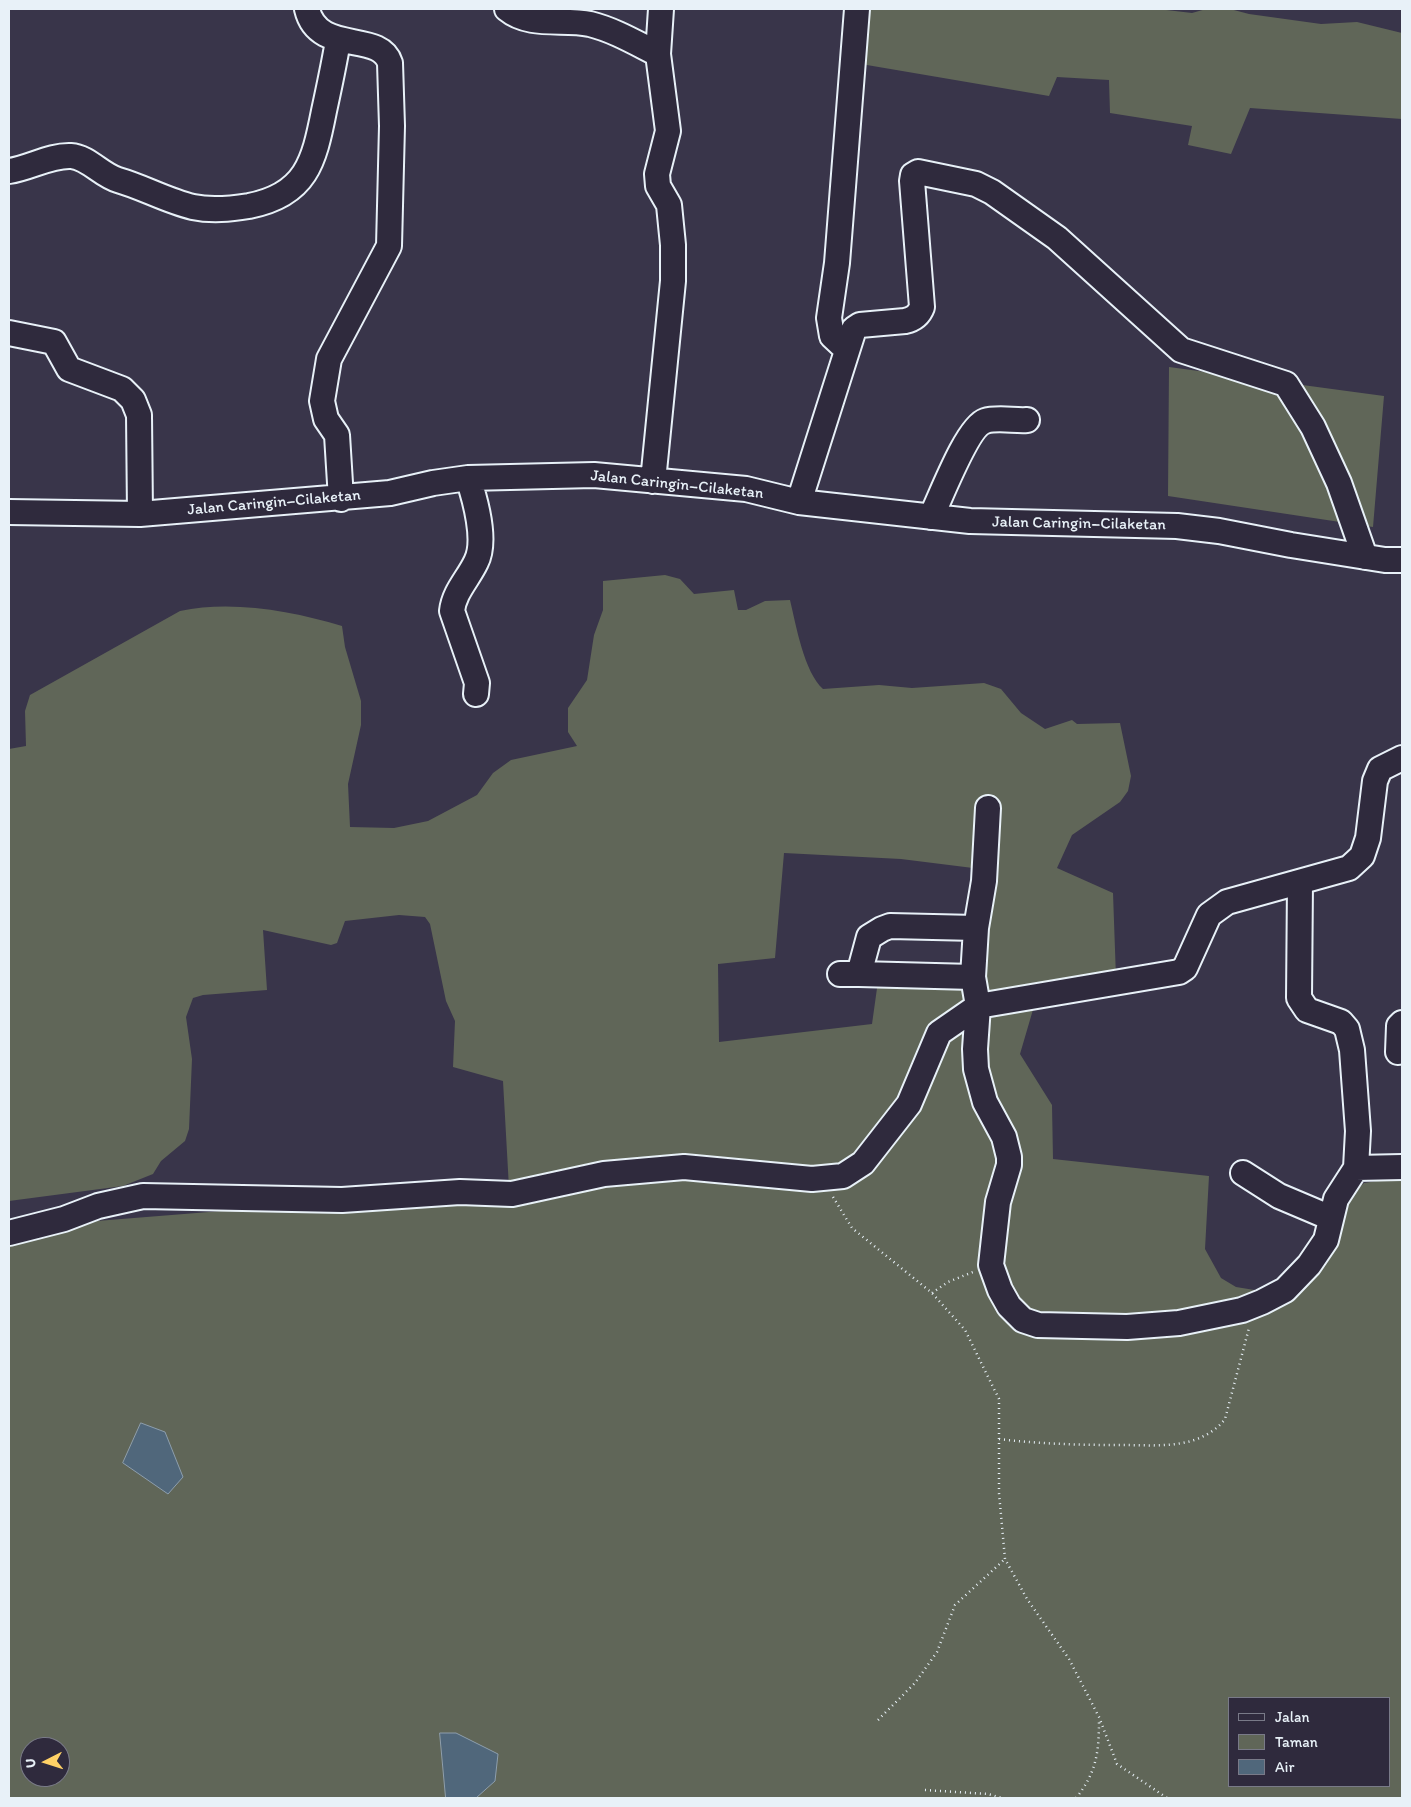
<!DOCTYPE html>
<meta charset="utf-8">
<style>
body{margin:0}
#map{position:relative;width:1411px;height:1807px;overflow:hidden;background:#39354a;font-family:Itim,sans-serif}
canvas{display:block}
.frame{position:absolute;inset:0;border:10px solid #e8f1f8;pointer-events:none}
.legend{position:absolute;left:1228px;top:1697px;width:162px;height:90px;box-sizing:border-box;background:#2f2a3d;border:1px solid #797a88;margin:0;padding:6px 9px;list-style:none;font-size:15px;color:#e8f1f8}
.legend li{display:flex;align-items:center;gap:10px;height:25px}
.legend b{width:25px;border:1px solid #797a88}
.north{position:absolute;left:20px;top:1737px;width:50px;height:50px;box-sizing:border-box;background:#2f2a3d;border:1px solid #797a88;border-radius:50%;rotate:265deg;font-size:14px;font-weight:700;line-height:20px;text-align:center;color:#e8f1f8}
.north::after{content:'';display:block;margin:auto;width:18px;height:22px;background:#ffd166;clip-path:polygon(50% 0,100% 100%,50% 72%,0 100%)}
</style>
<div id="map">
<canvas width="1411" height="1807"></canvas>
<div class="frame"></div>
<ul class="legend">
<li><b style="height:6px;background:#2f2a3d"></b>Jalan</li>
<li><b style="height:14px;background:#606658"></b>Taman</li>
<li><b style="height:14px;background:#50677b"></b>Air</li>
</ul>
<div class="north">U</div>
</div>
<script>
const c = document.querySelector('canvas').getContext('2d');
c.lineJoin = 'round';
function paint(path, color) {
  c.fillStyle = color;
  c.fill(path, 'evenodd');
}
function stroke(path, color, width, dash) {
  c.strokeStyle = color;
  c.lineWidth = width;
  c.lineCap = dash ? 'butt' : 'round';
  c.setLineDash(dash || []);
  c.stroke(path);
}
function label(font, color, halo, rows, align = 'center') {
  c.font = font + ' Itim,sans-serif';
  c.lineWidth = 4;
  c.setLineDash([]);
  c.textBaseline = 'middle';
  c.strokeStyle = halo;
  c.fillStyle = color;
  for (const [text, x, y, turn = 0] of rows) {
    c.save();
    c.translate(x, y);
    c.rotate((+turn || 0) * Math.PI / 180);
    c.textAlign = isNaN(turn) ? turn : align;
    if (halo) c.strokeText(text, 0, 0);
    c.fillText(text, 0, 0);
    c.restore();
  }
}
const green = new Path2D(`
 M869 9H1158L1192 13 1206 9H1230L1249 14 1321 24 1357 22 1402 33V119L1250 108 1231 154 1188 145 1192 126 1110 113 1109 80 1057 77 1049 96 861 64Z
 M1169 367 1384 396 1373 527 1168 496Z
 M665 575 680 579 694 594 734 590 738 610H746L765 601 790 600C796 625 804 672 823 689L879 685 912 688 984 683 1001 689 1021 713 1045 729 1072 720 1077 724 1120 723 1131 776 1128 791 1120 802 1072 835 1057 868 1113 893 1116 978 1037 996 1020 1054 1052 1105 1053 1159 1209 1176 1205 1249 1221 1278 1236 1287 1273 1293 1299 1287 1338 1207 1364 1183 1402 1177V1798H9V1228L509 1188 503 1081 453 1067 455 1021 446 1001 430 924 425 917 399 915 345 921 337 943 331 945 263 930 267 990 203 995 193 998 186 1017 192 1059 189 1129 185 1141 161 1161 153 1174 123 1186 9 1201V749L26 746 25 711 30 695 180 611C232 600 292 611 342 626L345 647 361 701V725L348 784 350 827 394 828 428 821 477 795 493 773 511 760 577 746 568 732V708L587 680 594 635 603 610V581ZM784 853 901 859 973 868 970 981 879 974 872 1024 719 1042 718 964 775 958ZM1230 1698H1390V1786H1230ZM30 1747H60V1777H30Z`);
const water = new Path2D(`
 M141 1423 165 1432 183 1477 168 1494 123 1463Z
 M440 1733H456L498 1754 495 1781 476 1798H446Z`);
const path = new Path2D(`
 M833 1197 852 1228 932 1293 965 1330 999 1399V1493L1005 1559 1027 1599 1069 1659 1099 1717 1117 1764 1167 1798
 M932 1293 948 1282 973 1272
 M999 1439C1040 1444 1080 1445 1121 1445 1143 1445 1166 1447 1187 1442 1201 1439 1216 1431 1225 1419L1249 1328
 M878 1720 915 1683 937 1652 955 1605 1005 1559
 M925 1790 988 1794 1002 1798
 M1076 1798C1097 1772 1099 1751 1099 1719`);
const minor = new Path2D(`
 M307 9C318 56 380 30 390 63L392 126 389 246 329 359 322 401 326 419 337 435 341 499
 M507 9C530 28 563 18 590 24 614 30 636 43 658 54L668 131 657 174 658 186 669 205 673 245V281L653 481
 M658 54 661 9
 M9 171C30 168 50 155 71 156 88 157 101 175 118 180 143 187 167 201 193 207 212 211 230 209 249 206 306 195 314 162 324 111 329 88 334 64 338 41
 M9 333 54 342 69 369 122 389 133 400 139 415 140 514
 M847 350 832 336 829 318 837 263 857 9
 M468 478C475 499 487 541 476 562 468 579 454 592 452 611L477 683 476 694
 M799 502 854 329 860 325 905 321C914 319 919 315 922 307L912 181 913 175 918 172 976 184 992 192 1057 238 1181 350 1286 384 1313 427 1339 483 1365 557
 M9 512 140 514 390 493 433 483 468 478 594 475 746 489 799 502 970 521 1177 526 1219 531 1291 545 1385 560H1402
 M931 517C940 499 967 427 985 421 997 417 1015 421 1027 420
 M988 808 984 881 976 928 973 977 978 1006 975 1049 976 1069 985 1102 1004 1137 1009 1157V1165L998 1202 991 1265 1000 1290 1009 1306 1023 1320 1038 1325 1127 1327 1179 1323 1242 1310 1262 1302 1285 1290 1309 1265 1326 1240 1336 1199 1356 1168 1358 1131 1352 1050 1347 1029 1341 1022 1307 1010 1299 998 1300 883
 M840 974H859L869 937 882 929 890 926 976 928
 M859 974 973 977
 M1398 1052 1399 1026 1402 1023
 M1356 1168 1402 1167
 M1243 1173 1279 1196 1331 1218
 M9 1233 64 1219 98 1206 143 1196 342 1200 460 1192 512 1194 604 1174 684 1167 812 1179 843 1176 863 1163 909 1104 939 1033 978 1006 1179 972 1185 968 1209 915 1227 902 1349 868 1362 856 1368 838 1375 781 1380 769 1402 758`);
const streetNames = [
 ["Jalan Caringin–Cilaketan",677,485,6],
 ["Jalan Caringin–Cilaketan",274,503,-5],
 ["Jalan Caringin–Cilaketan",1079,524,1]
];
paint(green, '#606658');
paint(water, '#50677b');
stroke(water, '#8d9ead', 1);
stroke(minor, '#e8f1f8', 28);
stroke(path, '#e8f1f8', 2.5, [1, 4]);
stroke(minor, '#2f2a3d', 24);
label('16px', '#e8f1f8', '#2f2a3d', streetNames);
</script>
